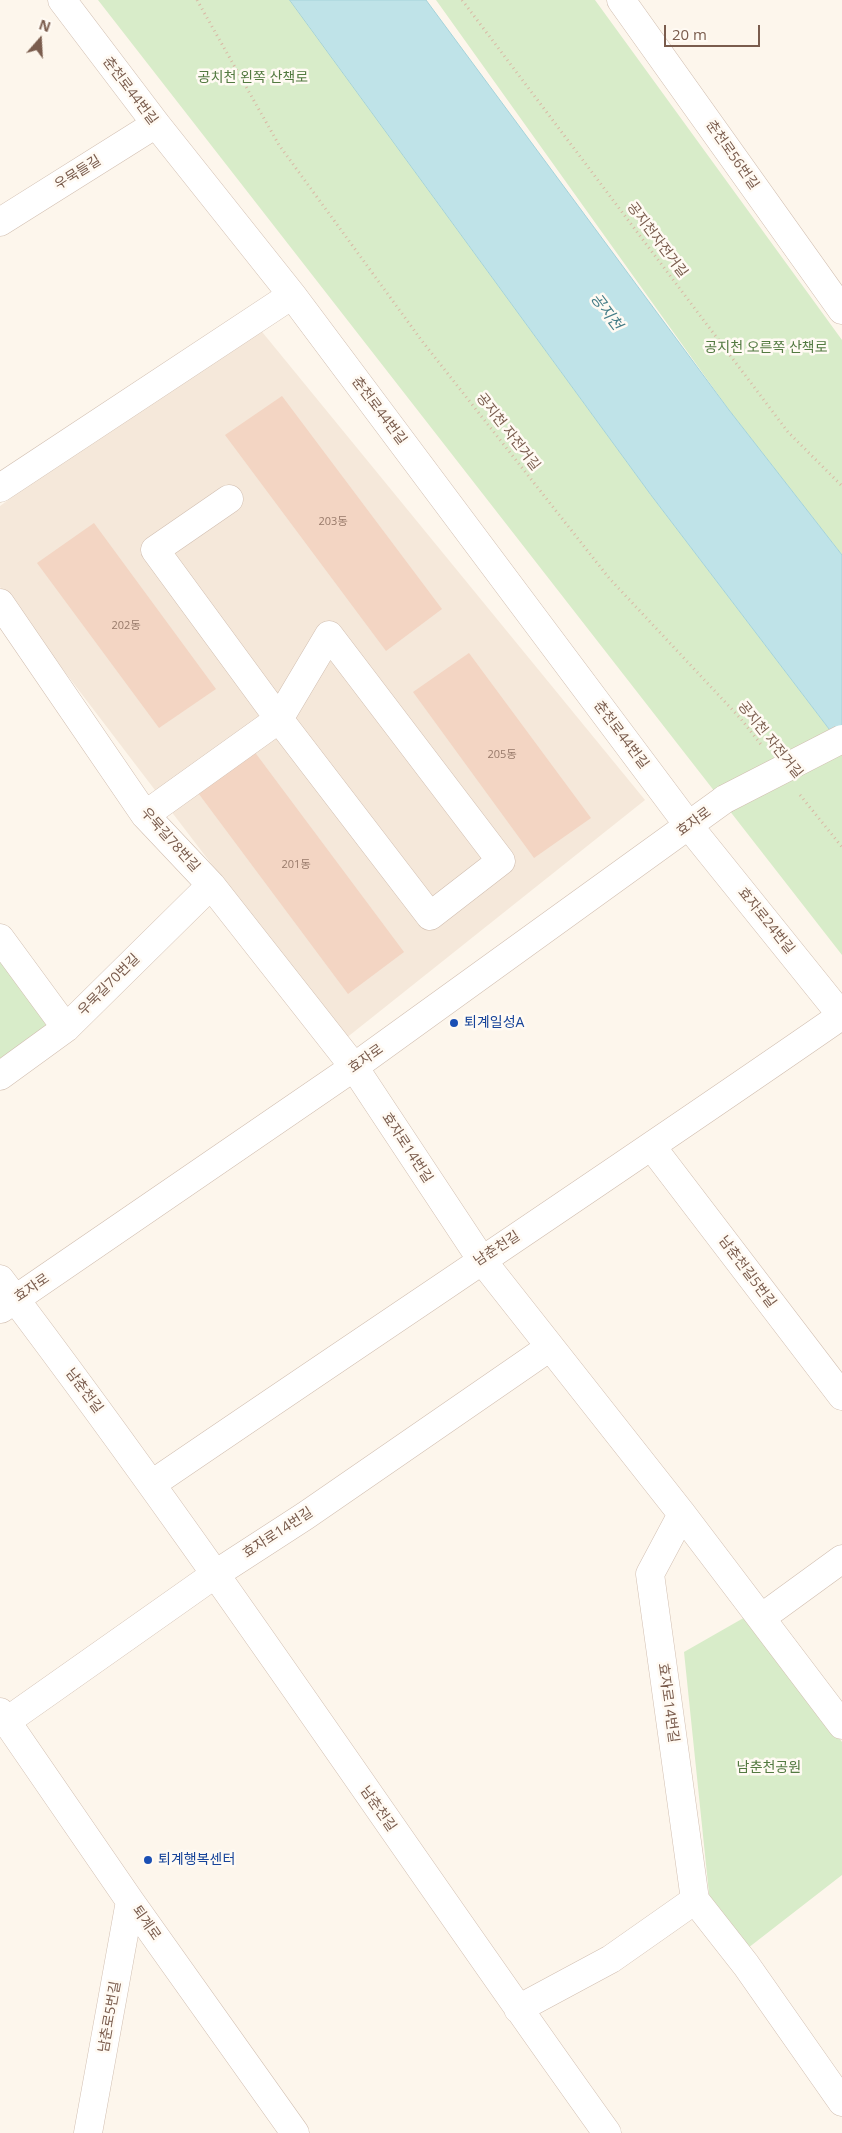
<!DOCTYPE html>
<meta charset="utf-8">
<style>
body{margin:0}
#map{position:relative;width:842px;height:2133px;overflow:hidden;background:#fdf6ec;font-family:"Open Sans",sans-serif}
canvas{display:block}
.north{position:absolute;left:15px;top:15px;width:50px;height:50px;-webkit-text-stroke:4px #fffaf3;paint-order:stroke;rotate:19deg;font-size:14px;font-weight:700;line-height:20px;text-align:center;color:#7a5c4d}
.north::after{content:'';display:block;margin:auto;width:18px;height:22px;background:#7a5c4d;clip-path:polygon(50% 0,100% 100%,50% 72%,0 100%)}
.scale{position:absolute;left:664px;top:25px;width:96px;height:22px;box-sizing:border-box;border:2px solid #7a5c4d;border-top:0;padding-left:6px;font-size:15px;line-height:18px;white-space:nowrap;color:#7a5c4d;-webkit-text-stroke:4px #fffaf3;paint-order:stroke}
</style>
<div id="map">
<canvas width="842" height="2133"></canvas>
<div class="north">N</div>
<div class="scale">20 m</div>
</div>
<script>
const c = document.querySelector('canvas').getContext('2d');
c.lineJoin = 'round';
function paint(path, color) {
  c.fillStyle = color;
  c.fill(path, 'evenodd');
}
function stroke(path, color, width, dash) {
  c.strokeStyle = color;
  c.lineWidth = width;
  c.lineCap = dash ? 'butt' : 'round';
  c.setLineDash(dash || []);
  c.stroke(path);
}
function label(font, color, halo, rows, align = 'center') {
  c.font = font + ' "Open Sans","Noto Sans KR",sans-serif';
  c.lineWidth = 5;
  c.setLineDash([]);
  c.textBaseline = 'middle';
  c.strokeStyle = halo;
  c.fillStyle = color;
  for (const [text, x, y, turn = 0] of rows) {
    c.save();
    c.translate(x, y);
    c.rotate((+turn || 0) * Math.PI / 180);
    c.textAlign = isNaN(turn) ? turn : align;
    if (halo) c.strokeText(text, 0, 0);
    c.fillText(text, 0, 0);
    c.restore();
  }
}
const residential = new Path2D(`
 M254 322 645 800 345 1039 0 587V506Z`);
const green = new Path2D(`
 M98 0H290L651 495 842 746V955Z
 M436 0H595L842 340V555L729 410Z
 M0 938 66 1028 0 1076Z
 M747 1616 842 1742V1875L748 1948 710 1903 684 1652Z`);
const water = new Path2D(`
 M290 0H426L729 410 842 555V746L651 495Z`);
const building = new Path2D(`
 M282 396 442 609 386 651 225 435Z
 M94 523 216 689 159 728 37 563Z
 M469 653 591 818 534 858 413 692Z
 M245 739 404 952 348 994 187 778Z`);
const path = new Path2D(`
 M197 0 279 145 422 341 609 578 741 719 763 747
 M462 0 788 432 842 486
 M800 795 842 847`);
const minor = new Path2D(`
 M62 0 156 124 292 295 689 826 842 1016
 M621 0 842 310
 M0 222 156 124
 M0 488 292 295
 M0 603 145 815 211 885 354 1067 481 1259 682 1514 842 1725
 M145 815 279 719 329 635 501 861 430 916 279 719 155 550 229 499
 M0 938 66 1028
 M0 1076 66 1028 211 885
 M652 1147 842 1396
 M0 1279C211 1557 403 1849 607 2133
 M1 1309 354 1067 725 799
 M152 1484C382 1327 613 1174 841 1016
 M682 1514 650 1574 695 1900 746 1965 842 2102
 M761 1618 842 1559
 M0 1712 130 1901 295 2133
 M7 1721 214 1575 305 1516 550 1347
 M518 2009 611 1959 695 1900
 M88 2133 130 1901`);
const minorBridge = new Path2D(`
 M725 799 842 739`);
const markers = [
 [454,1023,5,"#1a4fb4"],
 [148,1860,5,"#1a4fb4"]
];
const numberNames = [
 ["203동",333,522],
 ["202동",126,626],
 ["205동",502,755],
 ["201동",296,865]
];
const parkNames = [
 ["공치천 왼쪽 산책로",253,78],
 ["공지천 오른쪽 산책로",766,348],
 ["남춘천공원",769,1768]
];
const streetNames = [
 ["춘천로44번길",130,91,53],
 ["춘천로56번길",732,155,55],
 ["우묵들길",78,173,-32],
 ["공지천자전거길",657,240,53],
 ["춘천로44번길",379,411,53],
 ["공지천 자전거길",508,432,52],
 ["춘천로44번길",621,735,53],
 ["공지천 자전거길",770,740,51],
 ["효자로",694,822,-36],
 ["우묵길78번길",170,840,48],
 ["효자로24번길",766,921,51],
 ["우묵길70번길",109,985,-45],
 ["효자로",366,1059,-35],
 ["효자로14번길",407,1148,57],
 ["남춘천길",497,1249,-33],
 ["남춘천길5번길",747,1272,53],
 ["효자로",32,1288,-34],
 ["남춘천길",84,1391,53],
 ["효자로14번길",278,1533,-33],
 ["효자로14번길",668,1703,82],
 ["남춘천길",378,1809,55],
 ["퇴계로",146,1923,55],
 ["남춘로5번길",110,2017,-80]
];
const transitNames = [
 ["퇴계일성A",464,1023],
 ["퇴계행복센터",158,1860]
];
const waterNames = [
 ["공지천",606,312,53]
];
paint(residential, '#f5e8da');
paint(green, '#d8ecc9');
paint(water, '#bfe3e8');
stroke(water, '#a5d3da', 1);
paint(building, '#f3d5c3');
stroke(minor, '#d1beb0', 29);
stroke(path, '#d9b8a5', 3, [1, 4]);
stroke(minor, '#fff', 28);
stroke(minorBridge, '#d1beb0', 29, []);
stroke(minorBridge, '#fff', 28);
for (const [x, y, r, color] of markers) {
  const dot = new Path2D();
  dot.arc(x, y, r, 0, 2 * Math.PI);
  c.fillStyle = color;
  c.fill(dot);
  stroke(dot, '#fffaf3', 2);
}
label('11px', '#987a6a', null, numberNames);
label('14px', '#537a41', '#fffaf3', parkNames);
label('14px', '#7a5c4d', '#fffaf3', streetNames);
label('14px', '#164399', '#fffaf3', transitNames, 'left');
label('italic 15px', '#437c86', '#fffaf3', waterNames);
</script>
